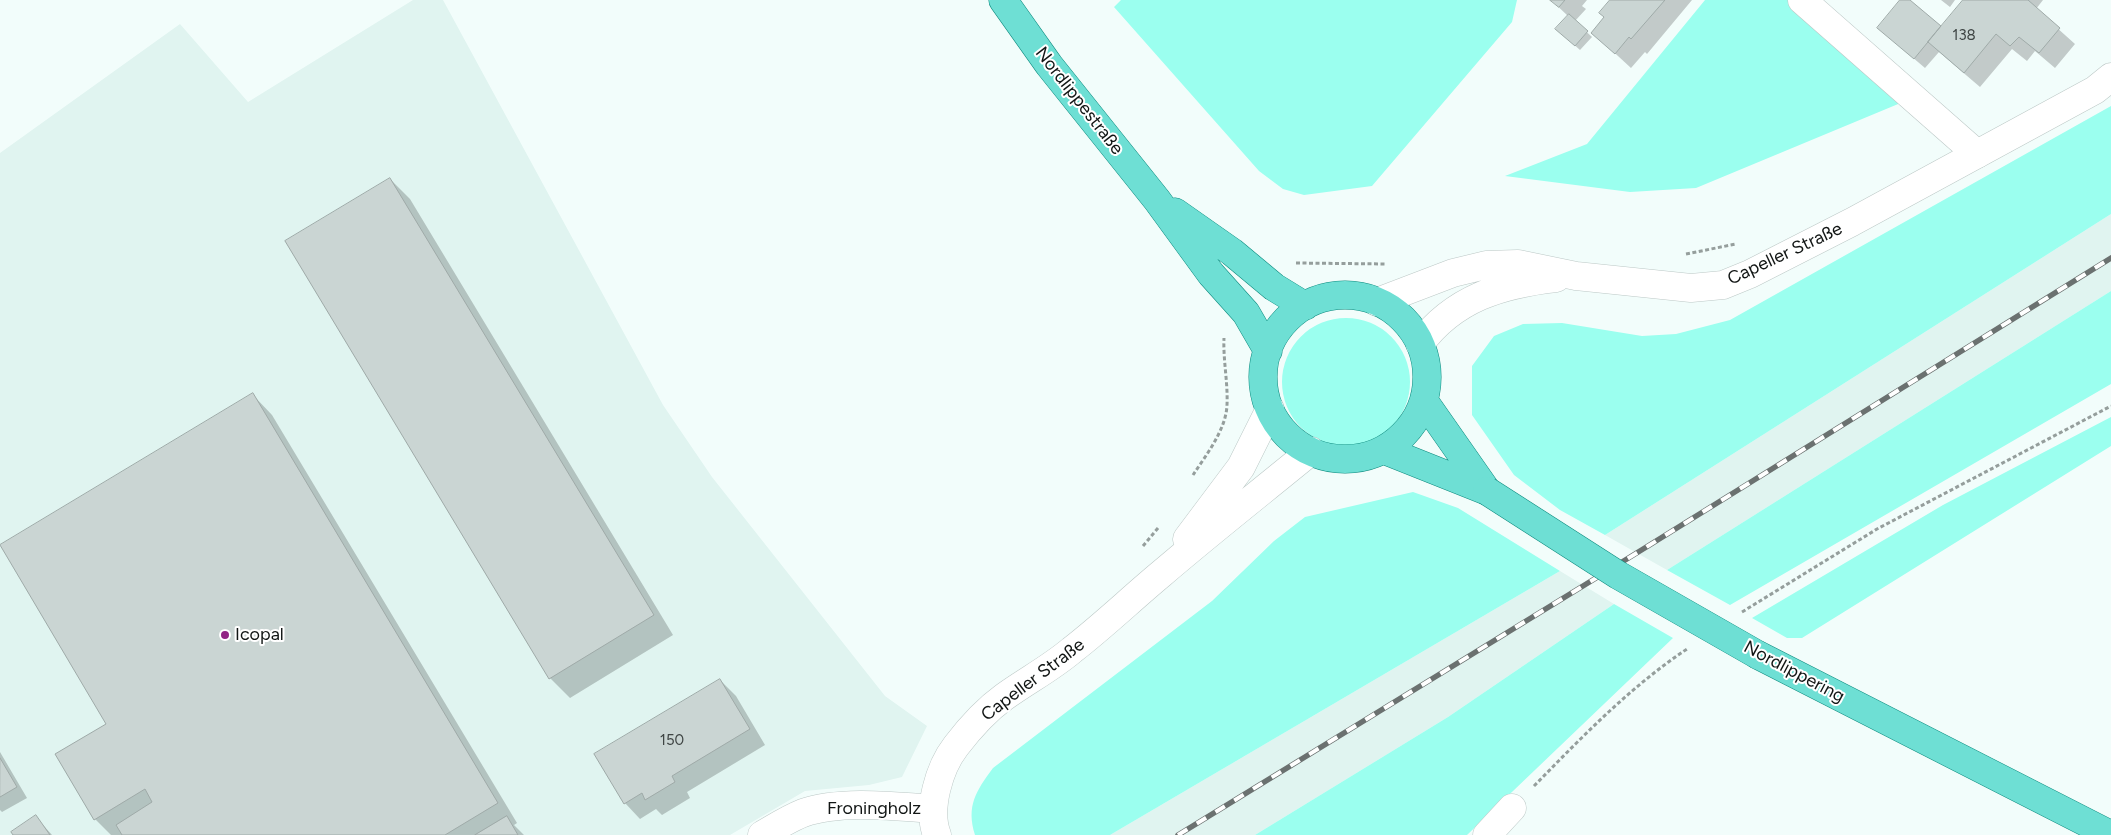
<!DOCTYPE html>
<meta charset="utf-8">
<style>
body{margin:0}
canvas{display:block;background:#f2fdfb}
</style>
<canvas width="2111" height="835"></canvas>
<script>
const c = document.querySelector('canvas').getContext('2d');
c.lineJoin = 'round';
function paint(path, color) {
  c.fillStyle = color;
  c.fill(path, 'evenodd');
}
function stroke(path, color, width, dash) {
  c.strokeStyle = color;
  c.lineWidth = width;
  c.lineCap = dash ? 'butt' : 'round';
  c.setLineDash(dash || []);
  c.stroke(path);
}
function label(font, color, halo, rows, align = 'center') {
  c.font = font + ' Figtree,sans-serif';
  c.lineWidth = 4;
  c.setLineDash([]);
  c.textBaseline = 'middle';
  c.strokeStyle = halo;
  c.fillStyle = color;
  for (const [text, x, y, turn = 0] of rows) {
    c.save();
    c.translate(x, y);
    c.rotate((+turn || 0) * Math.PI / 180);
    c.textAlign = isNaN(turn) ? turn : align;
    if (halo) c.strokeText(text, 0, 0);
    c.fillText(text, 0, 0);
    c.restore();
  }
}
const built = new Path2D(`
 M413 0H443L663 405 712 477 885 696 927 726 902 777 869 785 805 791 730 835H0V153L180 24 248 102Z
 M2111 214V291L1667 570 1605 535Z
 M1560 571 1614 604 1448 717 1255 835H1110Z`);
const green = new Path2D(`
 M1121 0H1517L1512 22 1372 186 1304 195 1283 189 1259 171 1114 7Z
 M1705 0H1788L1903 102 1696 188 1630 192 1505 176 1587 144Z
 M2111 106V214L1605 535 1560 510 1514 475 1472 415V366L1494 336 1523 324 1562 323 1642 336 1676 334 1730 320Z
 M2111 291V384L1730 605 1667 570Z
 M1282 382a64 64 0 1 1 128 0a64 64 0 1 1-128 0Z
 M2111 417V446L1802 638H1787L1752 618 1943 505Z
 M1413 492 1458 508 1560 571 1110 835H975C966 806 976 791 993 768L1212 601 1274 541 1305 517Z
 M1614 604 1673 638 1467 835H1255L1448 717Z`);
const shadow = new Path2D(`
 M1551 0H1587L1582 6 1586 9 1575 21 1592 37 1580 50 1562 34 1568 16Z
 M1612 0H1692L1647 54 1645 52 1631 68 1593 33 1606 18Z
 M1902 0H1908L1941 28 1965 0H2043L2036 9 2075 44 2055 68 2035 51 2027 61 2012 49 1980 87 1939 52 1925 68 1878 28Z
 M1941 0H1955L1950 7Z
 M390 179 410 199 673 635 570 698 550 678Z
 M253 395 272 415 517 823 514 825 524 835H111L95 819 107 724Z
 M720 680 736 696 765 745 687 792 690 798 662 815 656 809 640 819 625 803Z
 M0 752 27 798 2 812 0 810Z
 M35 816 52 835H14Z`);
const building = new Path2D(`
 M1550 0H1565L1559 7Z
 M1610 0H1665L1631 39 1629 37 1615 54 1591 33 1604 17 1599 13Z
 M1900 0H1910L1941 26 1914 59 1877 28Z
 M1963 0H2028L2060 28 2039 53 2019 37 2010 46 1996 34 1964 73 1928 42Z
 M1569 14 1588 31 1575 46 1555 29Z
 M390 178 654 615 549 679 285 241Z
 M253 393 498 803 445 835H122L116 825 152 802 145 789 94 820 55 754 106 724 0 545Z
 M720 679 750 729 672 776 675 782 645 800 642 793 624 804 594 754Z
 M0 758 17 787 0 797Z
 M36 815 50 835H13L11 832Z
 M507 816 518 835H475Z`);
const path = new Path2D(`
 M1686 254 1736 244
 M1296 263 1387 264
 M1193 475C1206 455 1226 430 1227 405 1228 382 1223 360 1224 338
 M1143 546 1158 528
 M1742 612 1877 529 2111 406
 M1534 786C1582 737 1630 687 1687 649`);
const minor = new Path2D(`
 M1802 0 1977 154
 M762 835C776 827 788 819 803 813 840 800 893 806 933 809
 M1487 835 1512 808`);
const tertiary = new Path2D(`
 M1377 302 1453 273 1486 265 1518 264 1576 276 1691 288 1723 285 1750 274 1852 222 2095 90 2111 77
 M1420 344C1454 298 1502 284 1556 278
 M1187 539 1241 467 1270 409
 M937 835C927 809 939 768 956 746 969 729 986 710 1004 697 1026 681 1051 668 1072 650 1103 626 1131 599 1161 574 1210 532 1261 492 1311 451`);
const primary = new Path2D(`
 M1003 0 1049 65 1157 200 1211 274 1246 313 1268 351
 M1175 212 1232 252 1274 287 1305 306
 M1263 377a82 82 0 1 1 164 0a82 82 0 1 1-164 0Z
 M1424 401 1487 491
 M1384 450 1487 491
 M1758 655 2111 835`);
const rail = new Path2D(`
 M1178 835 1648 546 2111 258`);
const primaryBridge = new Path2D(`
 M1487 491 1618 575 1758 655`);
const markers = [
 [225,635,5,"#912384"]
];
const numberNames = [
 ["138",1964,36],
 ["150",672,741]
];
const streetNames = [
 ["Nordlippestraße",1079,101,52],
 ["Capeller Straße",1785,254,-25],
 ["Nordlippering",1794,672,28],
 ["Capeller Straße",1033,680,-37],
 ["Froningholz",874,809]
];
const poiNames = [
 ["Icopal",235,635]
];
paint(built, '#e0f4f0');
paint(green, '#9bffef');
paint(shadow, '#0003');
paint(building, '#cad5d3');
stroke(building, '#9faaa8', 1);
stroke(minor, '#bcc8c6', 29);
stroke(tertiary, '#bcc8c6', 29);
stroke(primary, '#0f8b7f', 29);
stroke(path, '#959e9c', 3, [4, 2.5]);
stroke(minor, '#fff', 28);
stroke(tertiary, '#fff', 28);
stroke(primary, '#6edfd4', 28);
stroke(rail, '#6b7170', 5.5);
stroke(rail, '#fff', 4, [11]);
stroke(primaryBridge, '#0f8b7f', 29, []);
stroke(primaryBridge, '#6edfd4', 28);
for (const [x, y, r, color] of markers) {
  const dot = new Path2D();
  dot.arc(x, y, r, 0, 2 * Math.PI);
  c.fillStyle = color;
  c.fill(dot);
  stroke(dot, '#fff', 2);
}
label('15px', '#3f4544', null, numberNames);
label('18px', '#111514', '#fff', streetNames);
label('18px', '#111514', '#fff', poiNames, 'left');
</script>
